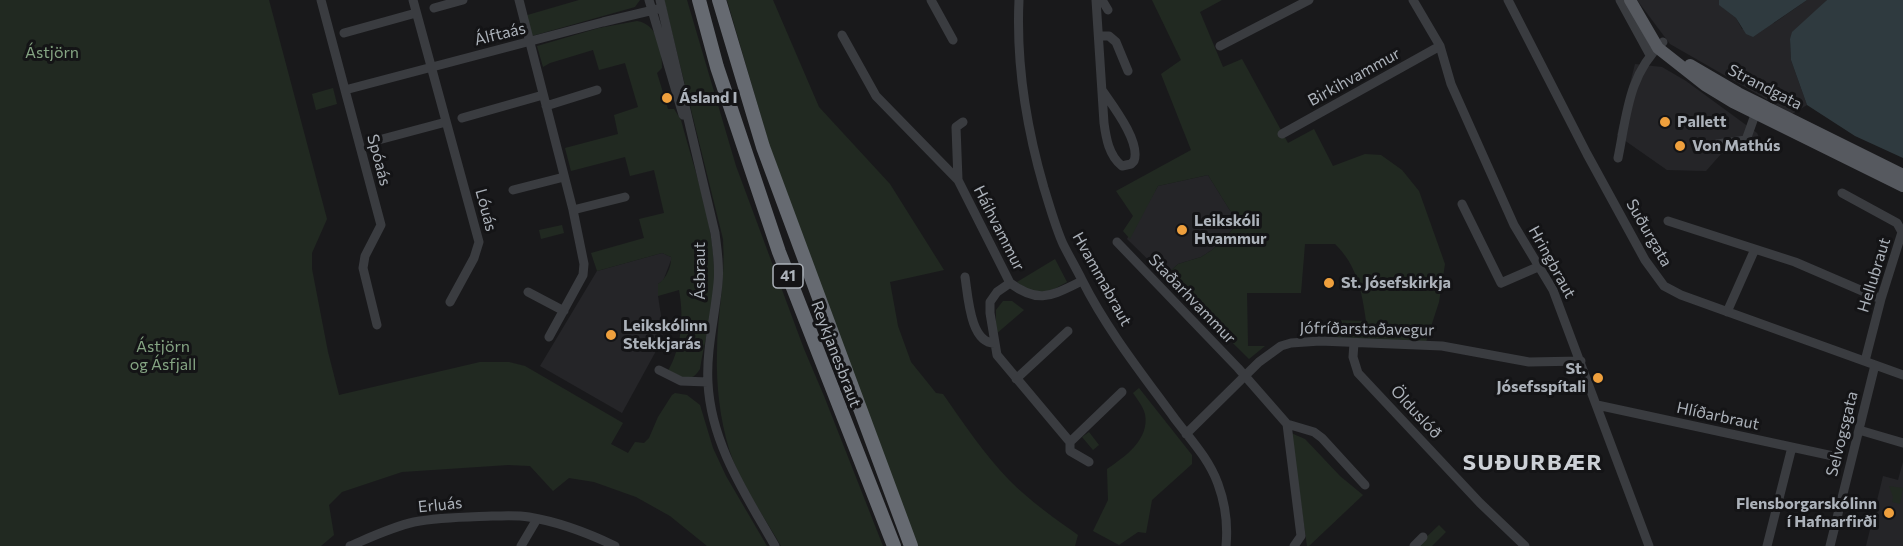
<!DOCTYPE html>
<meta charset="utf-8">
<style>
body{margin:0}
canvas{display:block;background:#19191b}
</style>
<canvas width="1903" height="546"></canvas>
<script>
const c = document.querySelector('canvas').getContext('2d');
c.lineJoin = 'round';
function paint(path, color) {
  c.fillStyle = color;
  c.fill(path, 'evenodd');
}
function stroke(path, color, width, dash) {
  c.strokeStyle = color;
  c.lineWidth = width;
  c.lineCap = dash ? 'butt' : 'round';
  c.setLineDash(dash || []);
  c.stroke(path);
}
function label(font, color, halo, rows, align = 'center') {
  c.font = font + ' Commissioner,sans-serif';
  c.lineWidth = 6;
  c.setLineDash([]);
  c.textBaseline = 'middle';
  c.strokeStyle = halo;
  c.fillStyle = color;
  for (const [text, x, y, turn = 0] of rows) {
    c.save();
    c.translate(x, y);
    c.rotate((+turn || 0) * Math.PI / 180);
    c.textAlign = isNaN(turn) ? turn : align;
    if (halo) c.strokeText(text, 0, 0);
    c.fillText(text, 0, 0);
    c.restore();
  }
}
const built = new Path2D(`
 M1637 0H1719L1720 5 1736 18 1742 29 1774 23 1807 0H1827L1790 39 1791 60 1807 105 1792 114 1670 44Z
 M1635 64 1662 67 1686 81 1757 133 1760 139 1740 150 1721 154 1706 171 1667 170 1617 135Z
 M1208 175 1229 209 1240 222 1212 250 1201 257 1178 264 1165 276 1127 239 1158 186Z
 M662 253 671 257V260L663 281 658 284V296L663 329 662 340 622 413 540 366 597 271Z
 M1903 462V546H1866L1883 476 1898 480Z`);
const green = new Path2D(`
 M0 0H269L327 219 312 253V269L328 352 339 395 480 362H509L525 366 623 423 611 444 628 453 635 442 644 443 649 438 658 417 672 395 675 393 687 395 700 405 713 448 726 476 767 546H707L670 516 636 497 594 482 569 478 553 491 530 466 508 465 402 472 342 492 329 505 334 535 321 546H0Z
 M579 0H640L635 7 532 36 524 16Z
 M664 0H687L736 166 804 349 824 396 883 546H781C763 515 740 483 729 449 720 419 716 385 717 353 717 314 726 279 723 239Z
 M727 0H773L819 107 890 184 944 270 890 282 898 326 911 362 936 393 943 394C964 424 984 454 1009 480 1030 501 1054 518 1078 535L1075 546H917L769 144Z
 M1152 0H1222L1200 12 1223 67 1242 59 1288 143 1314 129 1333 166 1365 154 1381 155 1402 170 1419 191 1445 264 1439 302 1426 342 1335 338 1336 320 1366 321C1362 292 1357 265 1335 244H1305L1301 293H1247L1248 346H1265L1249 359 1165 276 1178 264 1201 257 1212 250 1240 222 1229 209 1208 175 1158 186 1130 239 1123 231 1133 216 1116 191 1191 150 1161 74 1181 60Z
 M637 21C658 24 662 50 662 68L657 73 668 109H674L681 120C695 173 717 230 714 287 713 314 704 342 700 369 691 384 681 378 668 371 682 346 684 317 679 290L658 296V284C666 279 672 266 671 257L662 253 597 271 591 253 644 238 639 219 664 213 654 170 630 176 625 157 571 171 565 148 618 134 614 115 638 107 625 63 599 70 593 50 550 63 543 67 537 46 599 28Z
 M333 88 337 104 316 110 312 94Z
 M562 225 564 233 541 239 539 230Z
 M1055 259 1067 282C1046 294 1037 298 1017 282Z
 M1003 301H1012L1024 310 996 334V310Z
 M1139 388 1192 455V464L1152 500 1146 533 1138 532 1119 545 1093 531 1108 500 1107 469C1125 457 1150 439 1145 414 1143 406 1137 399 1133 393Z
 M1089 432 1099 445 1093 450 1082 437Z
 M1291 433 1305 439 1340 476 1363 495 1309 546H1307Z
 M1889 486 1903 488 1900 504 1892 502 1893 497Z
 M1439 525 1446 532 1432 546H1417Z`);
const water = new Path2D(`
 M1719 0H1807L1753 37 1746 34 1736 18 1719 5Z
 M1827 0H1903V158L1855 136 1807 105 1791 60 1790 39 1792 32Z`);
const minor = new Path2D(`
 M321 0 381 225 365 256 363 268 377 325
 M413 0 479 242 474 258 450 302
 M519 0 573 210 584 264 583 275 549 337
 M649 0 683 115
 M660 0 715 233C717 250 720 266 718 283 715 316 706 350 708 383 711 444 746 495 775 546
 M931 0 953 40
 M1019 0C1016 64 1026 126 1044 188 1050 207 1055 226 1063 244 1069 256 1076 268 1082 280 1107 330 1143 375 1175 419 1191 440 1209 459 1218 484 1225 503 1228 525 1226 546
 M1096 0 1104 123C1106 138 1109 156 1122 166L1131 164 1134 161C1141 142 1113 106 1102 90
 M1102 0 1108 10
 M1413 0 1440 46 1451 84 1514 225 1553 290 1649 546
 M1508 0 1587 154 1645 260 1664 286 1681 295 1903 375
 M1620 0 1650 55
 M434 8 463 0
 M344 33 416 13
 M842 35 876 96 958 180 1010 283C1040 305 1052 295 1082 281
 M1099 36H1109L1116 42 1128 71
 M1220 46 1309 0
 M345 90 603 22 662 8
 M546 106 597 90
 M462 118 543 95
 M1282 134 1440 46
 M371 142 446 122
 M1717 144 1746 140 1756 112
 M1618 158C1627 114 1628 75 1663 42
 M958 180 956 127 963 122
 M513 190 564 177
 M1842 193 1897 223 1902 232 1881 299 1865 361
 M1462 204 1501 283 1540 266
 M573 210 625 197
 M1668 221 1795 262 1881 299
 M1117 242 1238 368 1287 424 1301 536 1294 546
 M965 277C968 295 970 344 995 343
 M1010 283 997 292 990 302V313L997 355 1070 442V451L1089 462
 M528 292 564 311
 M1727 312 1755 249
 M1354 343 1353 357 1358 373 1480 503 1525 546
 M659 370 681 381 708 382
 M1016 379 1068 331
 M1597 405 1833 456
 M1287 424 1314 432 1322 438 1365 485
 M1859 430 1903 443
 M1186 434 1259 362 1281 346 1291 343 1320 341 1442 346 1529 362 1581 361
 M1070 442 1122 392
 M350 546C371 537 392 527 414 522 440 517 466 517 492 516 504 516 517 515 529 517 559 522 588 533 615 546
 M521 546 537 519
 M1414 546 1423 537
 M1767 546 1792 447
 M1830 546 1875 365`);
const major = new Path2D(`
 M1630 0 1658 48 1705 85 1733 102 1903 186
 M1690 65 1738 93 1903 175`);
const highway = new Path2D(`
 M699 0 717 67 779 252 894 546
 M719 0 763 147 911 546`);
const markers = [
 [667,98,6,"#efa03d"],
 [1665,122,6,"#efa03d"],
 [1680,146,6,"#efa03d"],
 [1182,230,6,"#efa03d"],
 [1329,283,6,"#efa03d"],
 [611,335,6,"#efa03d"],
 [1598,378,6,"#efa03d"],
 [1889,513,6,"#efa03d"]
];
const shields = [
 [788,276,30]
];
const shieldNames = [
 ["41",788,276]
];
const streetNames = [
 ["Álftaás",500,34,-14],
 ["Birkihvammur",1354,77,-29],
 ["Strandgata",1765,87,27],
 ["Spóaás",379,160,75],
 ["Lóuás",486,210,75],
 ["Háihvammur",999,228,63],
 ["Suðurgata",1649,233,60],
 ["Hringbraut",1552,262,61],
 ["Ásbraut",700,271,-90],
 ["Hellubraut",1874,275,-73],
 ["Hvammabraut",1102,279,61],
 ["Staðarhvammur",1192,299,46],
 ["Jófríðarstaðavegur",1367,329,1],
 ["Reykjanesbraut",836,354,69],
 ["Ölduslóð",1416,412,47],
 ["Hlíðarbraut",1718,416,12],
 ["Selvogsgata",1842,434,-76],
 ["Erluás",440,505,-6]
];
const parkNames = [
 ["Ástjörn",52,53],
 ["Ástjörn",163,347],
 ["og Ásfjall",163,365]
];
const poiNames = [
 ["Ásland I",679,98],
 ["Pallett",1677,122],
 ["Von Mathús",1692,146],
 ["Leikskóli",1194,221],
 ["Hvammur",1194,239],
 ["St. Jósefskirkja",1341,283],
 ["Leikskólinn",623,326],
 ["Stekkjarás",623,344],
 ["St.",1586,369,"right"],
 ["Jósefsspítali",1586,387,"right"],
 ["Flensborgarskólinn",1877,504,"right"],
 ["í Hafnarfirði",1877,522,"right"]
];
const districtNames = [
 ["SUÐURBÆR",1533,463]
];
paint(built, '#252528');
paint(green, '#212921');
paint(water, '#2f3a3f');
stroke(minor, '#3a3c40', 9);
stroke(major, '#56595f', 12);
stroke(highway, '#666a71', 14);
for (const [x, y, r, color] of markers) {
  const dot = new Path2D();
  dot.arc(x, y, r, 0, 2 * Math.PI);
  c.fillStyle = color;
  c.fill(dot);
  stroke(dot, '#141416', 2);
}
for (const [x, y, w] of shields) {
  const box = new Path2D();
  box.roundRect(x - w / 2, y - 12, w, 24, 4.5);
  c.fillStyle = '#141416';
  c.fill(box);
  stroke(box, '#acb2ba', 1.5);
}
label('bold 15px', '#acb2ba', null, shieldNames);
label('16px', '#acb2ba', '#141416', streetNames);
label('16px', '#85a583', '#141416', parkNames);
label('bold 16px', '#acb2ba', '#141416', poiNames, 'left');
c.letterSpacing = '1.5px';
label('bold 22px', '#ccd0d6', '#141416', districtNames);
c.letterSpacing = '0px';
</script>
